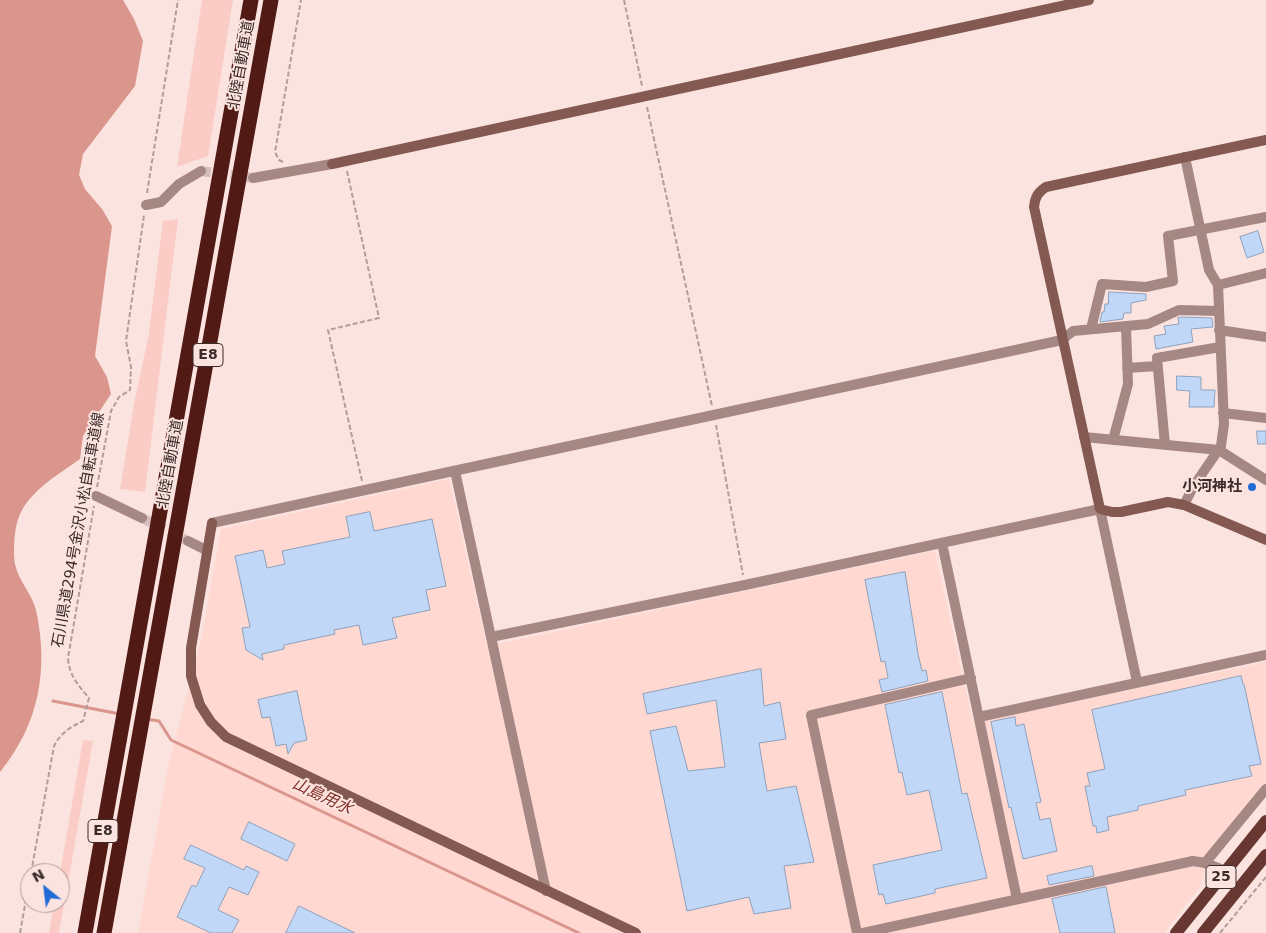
<!DOCTYPE html>
<meta charset="utf-8">
<style>
body{margin:0}
#map{position:relative;width:1266px;height:933px;overflow:hidden;background:#fbe3df;font-family:"DejaVu Sans",sans-serif}
canvas{display:block}
.north{position:absolute;left:20px;top:863px;width:50px;height:50px;box-sizing:border-box;background:#fbe3df;border:1px solid #ae9a97;border-radius:50%;rotate:331deg;font-size:14px;font-weight:700;line-height:20px;text-align:center;color:#3b2c2a}
.north::after{content:'';display:block;margin:auto;width:18px;height:22px;background:#226cd8;clip-path:polygon(50% 0,100% 100%,50% 72%,0 100%)}
</style>
<div id="map">
<canvas width="1266" height="933"></canvas>
<div class="north">N</div>
</div>
<script>
const c = document.querySelector('canvas').getContext('2d');
c.lineJoin = 'round';
function paint(path, color) {
  c.fillStyle = color;
  c.fill(path, 'evenodd');
}
function stroke(path, color, width, dash) {
  c.strokeStyle = color;
  c.lineWidth = width;
  c.lineCap = dash ? 'butt' : 'round';
  c.setLineDash(dash || []);
  c.stroke(path);
}
function label(font, color, halo, rows, align = 'center') {
  c.font = font + ' "DejaVu Sans","Noto Sans JP",sans-serif';
  c.lineWidth = 4;
  c.setLineDash([]);
  c.textBaseline = 'middle';
  c.strokeStyle = halo;
  c.fillStyle = color;
  for (const [text, x, y, turn = 0] of rows) {
    c.save();
    c.translate(x, y);
    c.rotate((+turn || 0) * Math.PI / 180);
    c.textAlign = isNaN(turn) ? turn : align;
    if (halo) c.strokeText(text, 0, 0);
    c.fillText(text, 0, 0);
    c.restore();
  }
}
const built = new Path2D(`
 M449 479 487 646 935 551 973 723 1266 662V781L1210 850 1200 887 1164 933H138L169 762 200 645 221 529Z`);
const green = new Path2D(`
 M202 0H233L208 156 177 167Z
 M178 219 145 492 120 489 134 404 149 333 163 221Z
 M83 740 93 741 59 933H49L54 903H60V873Z`);
const water = new Path2D(`
 M0 0H123L134 19 143 41 135 86 83 154 79 175 85 189 102 209 112 226 95 356 107 377 111 394 83 436 80 459C59 474 33 489 21 512 14 525 13 550 15 564 18 580 32 594 36 610 49 670 39 724 0 772Z`);
const stream = new Path2D(`
 M53 701 120 714
 M146 719 159 721 171 740 579 933`);
const building = new Path2D(`
 M1258 231 1264 252 1247 258 1240 237Z
 M1109 292 1146 294V300L1131 303V313H1124L1123 319 1100 322 1102 312H1104L1105 304H1108Z
 M1183 317 1212 318 1213 327 1191 329 1193 342 1156 349 1154 336 1166 334 1164 326 1179 324 1178 318Z
 M1177 376 1201 377V390H1215L1214 407H1189L1190 391 1177 390Z
 M1257 431H1266V444H1258Z
 M370 512 374 531 432 519 446 586 426 590 430 610 392 618 397 638 363 645 359 625 334 630 335 634 284 645V649L262 654 263 660 246 650 242 628 250 627 235 556 263 550 267 568 285 564 282 551 350 537 346 517Z
 M905 572 918 654 922 671 926 670 928 681 882 692 879 680 888 678 885 661 881 662 865 580Z
 M761 669 764 706 780 702 786 739 759 743 767 791 796 786 814 862 784 866 791 908 754 914 749 897 687 911 650 731 676 726 688 771 725 767 716 700 647 714 643 694Z
 M1241 676 1243 684H1244L1261 764 1249 766 1252 776 1185 790 1186 795 1138 806V810L1107 817 1109 830 1097 833 1096 826H1093L1085 786H1090L1087 773 1105 769 1092 710Z
 M297 691 307 740 294 743 288 754 286 744 276 746 270 717 262 718 258 700Z
 M942 692 962 794 967 793 987 878 935 889V893L886 904 883 894 879 895 873 865 942 850 929 790 907 795 902 772 899 773 885 705Z
 M1015 717 1016 726 1024 724 1041 802 1036 803 1040 820 1050 818 1057 851 1023 859 1011 807 1009 808 991 722Z
 M249 822 295 844 287 861 241 839Z
 M191 845 244 870 246 866 259 872 248 895 229 887 218 910 239 920 232 933H211L177 917 192 885 196 887 205 868 184 859Z
 M1092 866 1094 876 1049 885 1047 876Z
 M1106 887 1115 933H1060L1052 899Z
 M299 906 355 933H286Z`);
const streetTunnel = new Path2D(`
 M201 171 253 178
 M142 518 188 541`);
const path = new Path2D(`
 M624 0 642 86
 M647 107 712 406
 M283 162 279 160 275 152 301 0
 M347 171 379 318 328 330 362 481
 M147 193 178 0
 M716 425 743 575
 M97 487 111 411 119 397 130 390 131 367 126 341 144 215
 M31 873 54 746C61 733 70 727 83 721L89 698C78 685 69 675 68 658L94 506
 M20 933 30 877
 M1220 933 1266 877`);
const street = new Path2D(`
 M253 178 332 164
 M146 205 161 202 179 184 201 171
 M1218 285 1266 273
 M1091 329 1102 284 1146 287 1173 281 1168 236 1266 217
 M1219 330 1266 337
 M1127 368 1157 366
 M1223 413 1266 418
 M1084 437 1219 450 1266 480
 M1113 440 1128 384 1126 326
 M1165 445 1157 358 1220 347
 M455 471 546 891
 M96 496 142 518
 M1184 505 1193 487 1221 446 1224 424 1218 285 1209 270 1185 157
 M212 523 1062 340 1073 331 1148 324 1179 310 1218 311
 M188 541 206 550
 M942 543 1017 899
 M491 637 745 585 1100 509 1137 682
 M979 717 1266 655
 M1205 863 1266 789
 M857 933 811 715 971 678
 M863 933 1193 861 1205 863 1226 871`);
const secondary = new Path2D(`
 M1266 140 1046 187C1038 192 1035 197 1034 207L1100 509 1112 512H1121L1168 502 1184 505 1266 540
 M332 164 1089 0
 M212 523 191 648V676L200 705 211 722 226 737 636 933`);
const primary = new Path2D(`
 M1176 933 1266 821
 M1203 933 1266 855`);
const highway = new Path2D(`
 M85 933 251 0
 M104 933 271 0`);
const markers = [
 [1252,487,5,"#226cd8"]
];
const shields = [
 [208,355,30],
 [103,831,30],
 [1221,877,30]
];
const shieldNames = [
 ["E8",208,355],
 ["E8",103,831],
 ["25",1221,877]
];
const streetNames = [
 ["北陸自動車道",242,65,-80],
 ["北陸自動車道",171,464,-80],
 ["石川県道294号金沢小松自転車道線",79,530,-80]
];
const poiNames = [
 ["小河神社",1242,487]
];
const waterNames = [
 ["山島用水",322,797,25]
];
paint(built, '#ffd8d2');
paint(green, '#fbccc5');
paint(water, '#da958c');
stroke(stream, '#da958c', 3);
paint(building, '#c1d7f7');
stroke(building, '#8ea1bc', 1);
stroke(streetTunnel, '#d5bebb', 10, [10, 5]);
stroke(path, '#b19d9a', 2, [5, 2.5]);
stroke(street, '#a58783', 10);
stroke(secondary, '#835952', 10);
stroke(primary, '#693731', 12);
stroke(highway, '#511a15', 15);
for (const [x, y, r, color] of markers) {
  const dot = new Path2D();
  dot.arc(x, y, r, 0, 2 * Math.PI);
  c.fillStyle = color;
  c.fill(dot);
  stroke(dot, '#fbe3df', 2);
}
for (const [x, y, w] of shields) {
  const box = new Path2D();
  box.roundRect(x - w / 2, y - 11.5, w, 23, 4);
  c.fillStyle = '#fbe3df';
  c.fill(box);
  stroke(box, '#3b2c2a', 1);
}
label('bold 14px', '#3b2c2a', null, shieldNames);
label('15px', '#3b2c2a', '#fbe3df', streetNames);
label('bold 15px', '#3b2c2a', '#fbe3df', poiNames, 'right');
label('italic 16px', '#802f27', '#fbe3df', waterNames);
</script>
